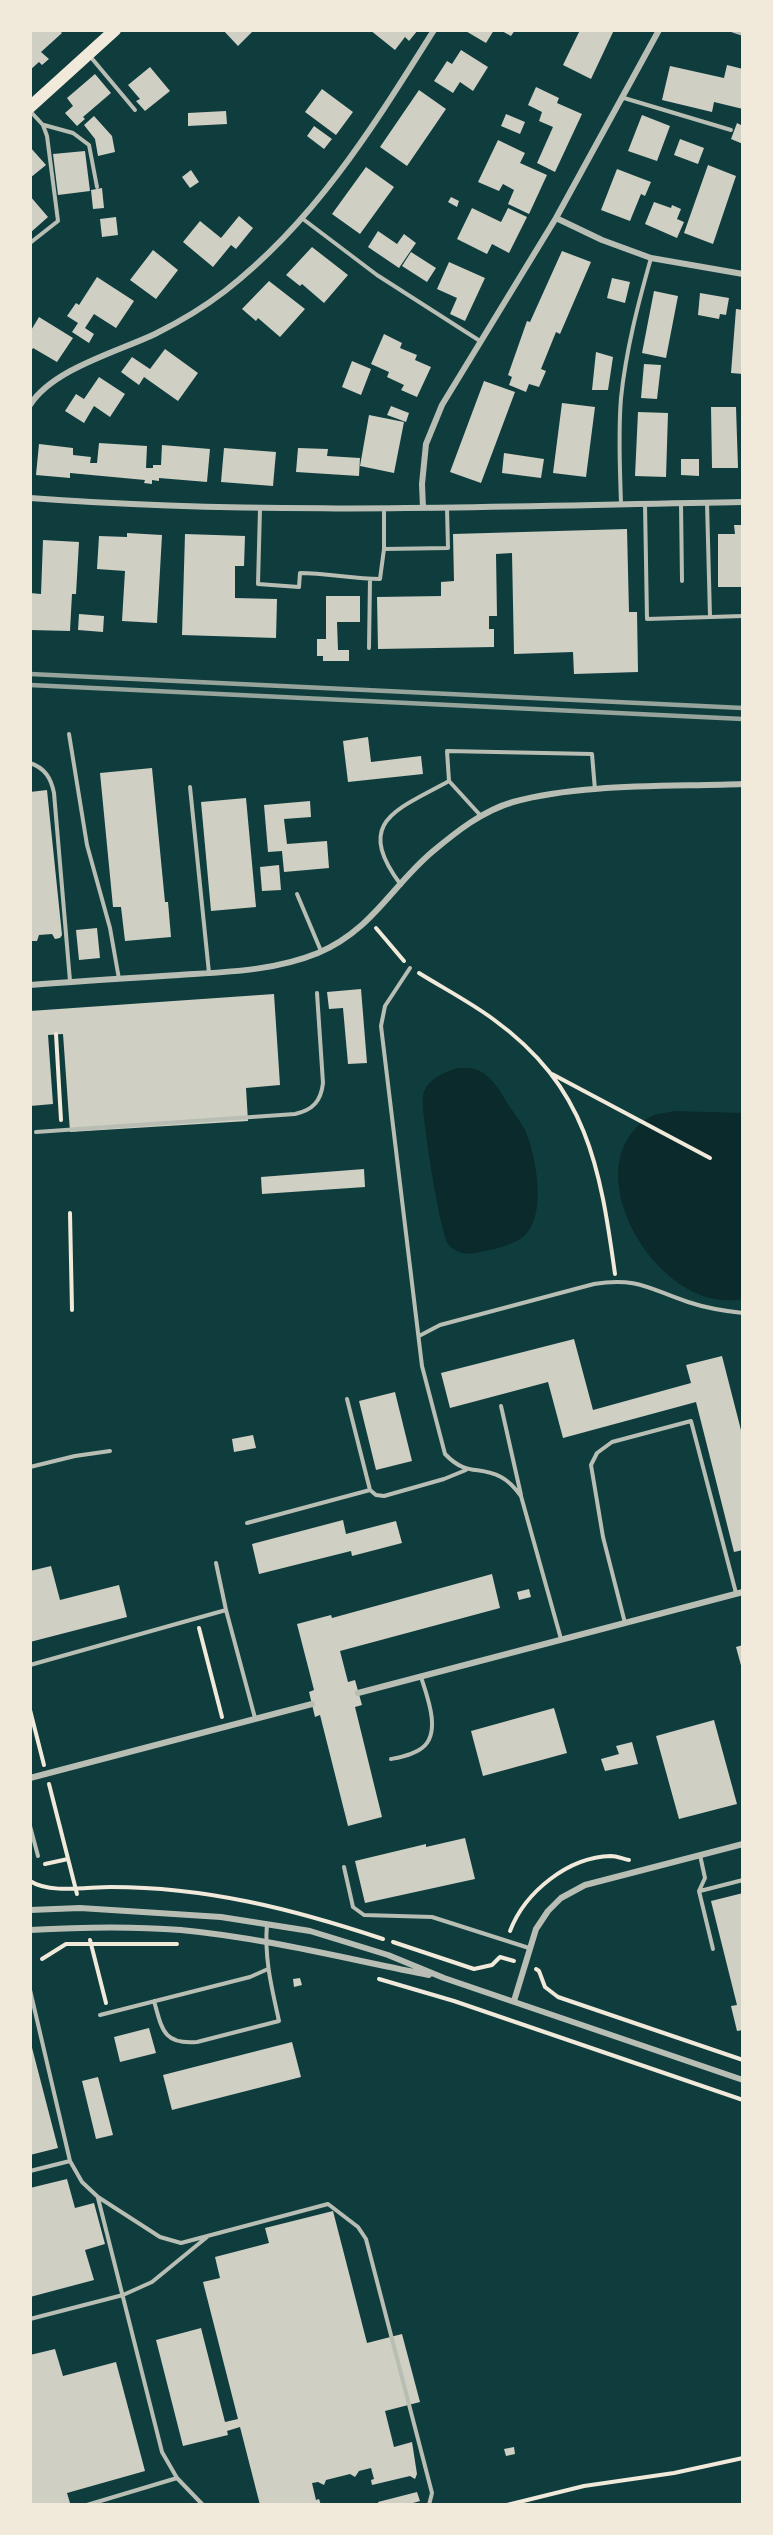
<!DOCTYPE html>
<style>
body{margin:0}
#map{position:relative;width:773px;height:2535px;overflow:hidden;background:#0f3d3e;font-family:"Golos Text",sans-serif}
canvas{display:block}
.frame{position:absolute;inset:0;border:32px solid #f1e9da;pointer-events:none}
</style>
<div id="map">
<canvas width="773" height="2535"></canvas>
<div class="frame"></div>
</div>
<script>
const c = document.querySelector('canvas').getContext('2d');
c.lineJoin = 'round';
function paint(path, color) {
  c.fillStyle = color;
  c.fill(path, 'evenodd');
}
function stroke(path, color, width, dash) {
  c.strokeStyle = color;
  c.lineWidth = width;
  c.lineCap = dash ? 'butt' : 'round';
  c.setLineDash(dash || []);
  c.stroke(path);
}
const water = new Path2D(`
 M457 1068C467 1068 475 1067 483 1073 494 1080 500 1091 506 1101 512 1111 521 1121 526 1132 536 1158 546 1210 527 1233 517 1245 491 1250 476 1253 466 1255 455 1253 448 1244 440 1232 420 1109 423 1095 427 1079 443 1073 457 1068Z
 M674 1111 743 1113V1299C657 1317 568 1162 652 1116 658 1113 667 1113 674 1111Z`);
const building = new Path2D(`
 M30 30H59L62 33 41 52 49 59 42 65 39 62 30 70Z
 M223 30H254L238 46Z
 M370 30H418L409 41 405 37 395 50Z
 M464 30H494L486 43Z
 M500 30H515L511 36Z
 M580 30H614L591 79 563 65Z
 M461 50 488 67 473 91 460 82 453 93 434 81 447 61 452 64Z
 M727 65 743 69V109L714 102 712 112 662 100 670 66 724 78Z
 M150 67 170 91 145 111 136 101 140 99 128 85Z
 M95 74 111 93 83 117 85 119 77 126 65 113 73 106 67 98Z
 M536 87 559 98 557 103 582 114 555 172 537 163 553 127 539 121 542 112 528 105Z
 M322 89 353 112 336 135 305 112Z
 M419 90 446 109 407 166 380 147Z
 M226 111 227 124 188 126V113Z
 M506 114 525 122 520 134 501 126Z
 M642 115 670 126 657 161 628 151Z
 M94 116 112 136 115 152 98 156 95 139 84 125Z
 M737 123 743 126V144L731 139Z
 M314 126 332 139 324 149 307 136Z
 M680 139 704 148 698 164 674 155Z
 M498 140 525 153 520 163 547 175 529 214 508 204 514 190 503 184 499 191 478 182Z
 M30 147 46 165 30 178Z
 M85 151 90 191 58 195 53 154Z
 M708 165 736 176 713 244 684 233Z
 M366 167 394 187 360 234 332 214Z
 M617 169 651 182 645 196 641 194 630 221 601 210Z
 M191 170 199 182 190 188 182 177Z
 M102 188 104 208 93 209 91 190Z
 M30 196 48 217 30 233Z
 M451 197 459 201 457 207 448 202Z
 M654 202 671 208 672 205 681 209 677 219 684 222 677 238 645 224Z
 M472 208 501 222 508 208 527 217 509 253 492 244 487 254 457 239Z
 M239 216 253 228 236 249 231 245 213 267 183 242 200 221 221 238Z
 M116 217 118 235 102 237 100 219Z
 M378 231 397 244 404 234 416 243 399 268 368 247Z
 M312 247 348 275 324 303 302 284 300 286 286 275Z
 M153 250 178 270 156 299 130 280Z
 M562 251 591 262 560 334 556 332 541 369 546 371 539 387 529 384 526 392 509 385 512 377 508 375 527 321 530 322Z
 M411 252 436 268 427 282 402 266Z
 M449 262 485 278 465 321 450 314 457 298 437 289Z
 M97 277 134 301 116 328 94 314 85 328 94 334 89 343 72 332 78 323 67 316 76 303 79 305Z
 M612 278 630 282 625 303 607 298Z
 M269 281 305 309 280 337 258 318 256 321 242 309Z
 M654 291 678 296 666 358 642 353Z
 M700 293 729 298 726 315 720 314 719 319 698 315Z
 M736 309 743 310V374L731 373Z
 M39 317 73 338 57 362 33 348 30 353V332Z
 M384 334 402 343 400 348 417 355 415 360 431 367 417 397 401 390 404 385 387 377 389 372 371 364Z
 M165 349 198 373 178 401 144 377 139 385 121 372 132 357 150 369Z
 M596 352 613 357 608 390H592Z
 M352 361 371 369 361 395 342 387Z
 M644 364 661 365 657 399 641 398Z
 M99 377 125 394 110 417 94 406 84 423 65 411 76 394 84 399Z
 M484 381 515 392 481 483 450 472Z
 M562 403 595 407 586 477 553 473Z
 M391 406 409 413 406 422 387 415Z
 M711 407H736L738 468H712Z
 M638 412 668 413 666 477 635 476Z
 M369 415 404 422 394 473 360 466Z
 M99 443 147 446 146 468H153V465H161L162 445 210 449 207 482 159 478V481L152 480V484L144 483 145 480 70 473V478L36 475 39 444 73 448V455L91 457 90 463H97Z
 M224 448 276 452 273 486 221 482Z
 M298 448 328 449 327 456 360 458 359 476 296 472Z
 M504 453 544 459 541 478 502 473Z
 M681 459H699V476L681 475Z
 M734 525H743V587H718V534H735Z
 M627 529 629 612H637L638 672 574 674 573 652 514 654 512 553 496 554 497 616H489V629H494V647L378 649 377 597 441 596V582L454 581 453 534Z
 M127 533 162 535 157 623 122 621 125 571 97 569 99 536 127 537Z
 M185 534 245 536 244 566H235V598L277 599 276 638 182 635Z
 M43 540 79 542 76 594H72L70 631 30 630V593L41 594Z
 M326 596H360V622H337L338 650H349V661H323V656H317V639H326Z
 M79 614 104 616 103 632 78 630Z
 M368 737 371 762 421 756 423 774 348 782 343 741Z
 M152 768 165 902H168L171 937 125 941 121 907H113L100 773Z
 M47 790 62 935 60 938 55 939 52 934 39 935 37 941H31L30 792Z
 M246 798 256 907 211 911 201 802Z
 M310 801 311 817 284 819 287 844 327 841 329 868 284 872 282 851 268 852 264 805Z
 M279 865 281 890 262 891 260 867Z
 M97 928 100 958 79 960 76 930Z
 M361 989 367 1063 348 1064 343 1008 329 1009 327 992Z
 M274 994 280 1085 246 1088 248 1121 70 1132 63 1034 48 1035 53 1104 30 1106V1011Z
 M364 1169 365 1187 262 1194 261 1177Z
 M574 1339 593 1410 691 1383 686 1365 722 1356 743 1438V1550L734 1552 696 1402 563 1438 548 1382 450 1408 441 1373Z
 M395 1392 412 1461 376 1470 359 1401Z
 M253 1435 256 1448 234 1452 232 1439Z
 M343 1520 346 1534 396 1521 402 1543 352 1556 351 1551 259 1574 252 1544Z
 M51 1566 60 1600 119 1585 127 1617 30 1642V1571Z
 M492 1574 500 1608 340 1651 348 1682 355 1680 362 1705 355 1707 382 1817 348 1826 320 1715 315 1717 309 1692 314 1690 297 1624 331 1615 332 1618Z
 M529 1589 531 1597 519 1600 517 1592Z
 M743 1645V1669H742L736 1647Z
 M554 1708 567 1753 483 1776 471 1731Z
 M714 1720 737 1804 679 1819 656 1736Z
 M632 1742 638 1764 605 1771 601 1759 619 1754 616 1746Z
 M465 1838 475 1879 365 1903 355 1861 426 1844V1847Z
 M743 1893V2030L737 2031 731 2006 737 2005 711 1901Z
 M300 1978 302 1985 294 1987 293 1979Z
 M149 2028 156 2053 120 2062 114 2037Z
 M30 2040 58 2148 30 2155Z
 M292 2042 301 2077 172 2110 163 2075Z
 M98 2077 113 2135 96 2139 82 2081Z
 M67 2179 75 2208 94 2203 105 2244 85 2250 94 2280 30 2297V2188Z
 M333 2211 367 2343 402 2334 420 2402 385 2411 394 2447 412 2442 417 2474 415 2479 410 2476 372 2485 371 2480 374 2479 371 2468 359 2471 355 2477 350 2474 326 2480 324 2485 318 2482 312 2483 316 2500 319 2499 321 2505H260L240 2427 227 2431 228 2435 183 2446 156 2340 201 2328 225 2422 238 2419 203 2282 220 2278 215 2257 269 2243 265 2228Z
 M55 2349 63 2376 116 2362 145 2471 67 2493 70 2503 30 2505V2355Z
 M514 2447 515 2454 506 2456 504 2449Z
 M417 2492 420 2501 406 2505H379L378 2502Z`);
const path = new Path2D(`
 M376 928 404 961
 M419 973C443 988 470 1002 493 1019 587 1087 600 1166 615 1274
 M56 1034 61 1120
 M552 1074 710 1158
 M70 1213 72 1310
 M199 1628 222 1717
 M30 1710 44 1765
 M49 1784 77 1894
 M45 1864 68 1859
 M30 1881C50 1894 87 1887 111 1887 206 1887 293 1909 383 1939
 M510 1931C525 1892 568 1857 611 1856 617 1856 623 1859 629 1860
 M90 1940 106 2003
 M393 1942 474 1969 492 1965 500 1957 514 1961
 M42 1959 66 1944H177
 M536 1969 539 1971 545 1987 558 1997 743 2060
 M379 1979 454 2001 743 2100
 M507 2505 584 2486 674 2473 743 2458`);
const service = new Path2D(`
 M89 55 135 110
 M624 98 731 130
 M44 125 73 133 89 145 97 187
 M303 219 377 275 480 341
 M30 243 58 221 47 136 43 125 30 111
 M707 502 710 617
 M621 504C620 469 618 434 621 398 626 350 638 304 651 258
 M645 504 647 619 743 616
 M681 504 682 581
 M260 509 258 584 299 587 300 573C327 573 353 579 380 579L384 549
 M384 509V549L448 548 447 508
 M369 648 370 579
 M69 734 87 845 110 928 119 979
 M30 763C45 768 51 778 54 793L70 981
 M449 781 481 816
 M190 787 209 973
 M401 885C353 821 397 810 449 781L447 751 592 754 595 790
 M297 894 321 951
 M410 968 385 1006 381 1026 422 1366 445 1454C467 1477 478 1465 501 1477 509 1481 515 1488 521 1496L561 1639
 M36 1132 295 1114C313 1110 321 1101 323 1083L317 993
 M419 1336 440 1325 594 1284C637 1277 649 1289 688 1302 706 1308 724 1311 743 1313
 M347 1399 370 1490 376 1495 384 1496 444 1479 466 1470
 M501 1406 521 1495
 M30 1467 75 1456 110 1451
 M247 1523 370 1490
 M216 1563 226 1610
 M625 1623 603 1537 591 1465 597 1453 612 1442 691 1421 736 1593
 M30 1665 226 1610 255 1718
 M391 1759C401 1757 413 1755 422 1748 442 1733 427 1696 421 1677
 M30 1826 38 1856
 M700 1855 705 1878 699 1891 713 1949
 M344 1867 353 1907 364 1915 432 1917 529 1948
 M700 1891 743 1880
 M30 1990 70 2161 82 2182 98 2197 160 2237 181 2243 328 2204 358 2227 366 2239 432 2493 429 2505
 M154 2001C162 2029 163 2045 197 2042L279 2021C272 1989 264 1958 267 1924
 M100 2015 250 1977 268 1969
 M30 2171 70 2161
 M98 2198 162 2452 177 2478 203 2505
 M30 2319 123 2295 152 2282 207 2237
 M87 2505 177 2478`);
const minor = new Path2D(`
 M734 30 743 33
 M556 218 602 240 651 258 743 274
 M30 405C53 369 117 352 155 334 179 322 203 308 225 291 316 220 373 127 434 30
 M30 498C267 516 505 506 743 502
 M423 508 422 484 426 444 442 405 556 218 659 30
 M30 985C80 981 130 978 179 975 226 972 274 971 318 953 372 930 390 888 432 852 456 832 482 811 513 802 580 783 672 787 743 784
 M358 1693 743 1592
 M30 1778 312 1704
 M30 1910 80 1908 221 1917 310 1931 388 1955 444 1978 743 2080
 M30 1930C80 1927 131 1926 181 1930 265 1938 347 1959 429 1975
 M514 2001 536 1929 548 1911 561 1898 585 1885 743 1844`);
const secondary = new Path2D(`
 M30 107 115 30`);
const rail = new Path2D(`
 M30 674 743 708
 M30 685 743 719`);
paint(water, '#0a2a2b');
paint(building, '#cfcfc3');
stroke(path, '#f1e9da', 4);
stroke(service, '#b8beb3', 4);
stroke(minor, '#b8beb3', 6);
stroke(secondary, '#f1e9da', 12);
stroke(rail, '#97a49c', 4.5);
</script>
